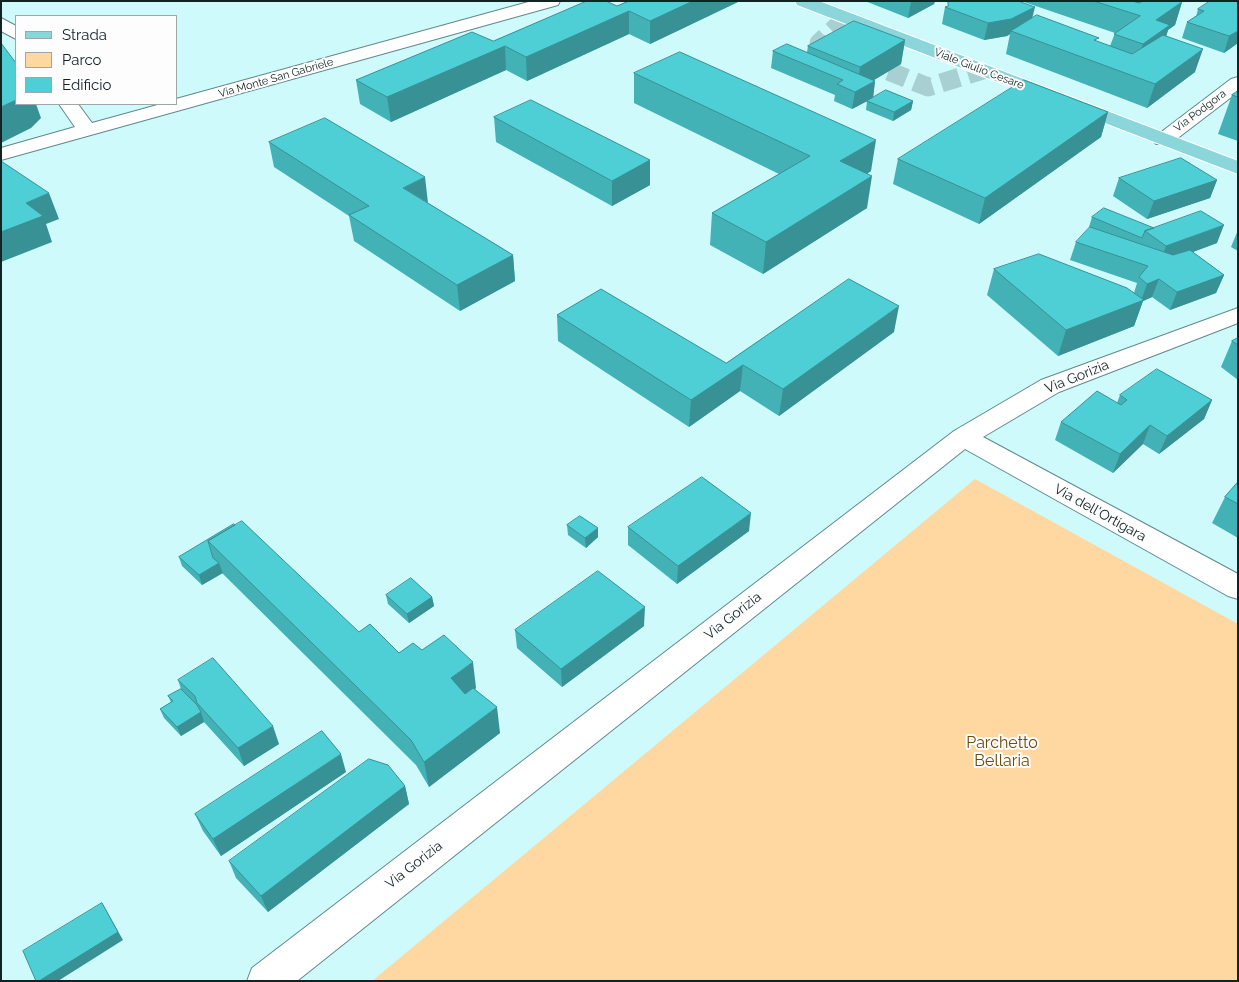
<!DOCTYPE html>
<style>
body{margin:0}
#map{position:relative;width:1239px;height:982px;overflow:hidden;background:#cefafc;font-family:Raleway,sans-serif}
canvas{display:block}
.frame{position:absolute;inset:0;border:2px solid #122324;pointer-events:none}
.legend{position:absolute;left:15px;top:15px;width:162px;height:90px;box-sizing:border-box;background:#fdfdfd;border:1px solid #9fa6a6;margin:0;padding:6px 9px;list-style:none;font-size:15px;color:#122324}
.legend li{display:flex;align-items:center;gap:10px;height:25px}
.legend b{width:25px;border:1px solid #9fa6a6}
</style>
<div id="map">
<canvas width="1239" height="982"></canvas>
<div class="frame"></div>
<ul class="legend">
<li><b style="height:6px;background:#8bd6da"></b>Strada</li>
<li><b style="height:14px;background:#fed8a0"></b>Parco</li>
<li><b style="height:14px;background:#4ecfd5"></b>Edificio</li>
</ul>
</div>
<script>
const c = document.querySelector('canvas').getContext('2d');
c.lineJoin = 'round';
function paint(path, color) {
  c.fillStyle = color;
  c.fill(path, 'evenodd');
}
function stroke(path, color, width, dash) {
  c.strokeStyle = color;
  c.lineWidth = width;
  c.lineCap = dash ? 'butt' : 'round';
  c.setLineDash(dash || []);
  c.stroke(path);
}
function label(font, color, halo, rows, align = 'center') {
  c.font = font + ' Raleway,sans-serif';
  c.lineWidth = 4;
  c.setLineDash([]);
  c.textBaseline = 'middle';
  c.strokeStyle = halo;
  c.fillStyle = color;
  for (const [text, x, y, turn = 0] of rows) {
    c.save();
    c.translate(x, y);
    c.rotate((+turn || 0) * Math.PI / 180);
    c.textAlign = isNaN(turn) ? turn : align;
    if (halo) c.strokeText(text, 0, 0);
    c.fillText(text, 0, 0);
    c.restore();
  }
}
const green = new Path2D(`
 M975 479 1238 624V981H372Z`);
const minorTunnel = new Path2D(`
 M846 18 819 43 928 87 983 70`);
const minor = new Path2D(`
 M532 1H560L558 5 1 160V148L75 127 59 104H78L92 123 161 104H176V99Z
 M1 18 16 26V39L1 31Z
 M1238 77V92L1170 144H1156L1153 140 1156 136 1231 79Z
 M1238 308V323L1059 392 983 437 1238 574V599L1228 596 965 449 297 981H247L252 968 954 431 1041 380Z`);
const major = new Path2D(`
 M795 1H819L1238 161V174L797 5Z`);
const wall = new Path2D(`
 M629 1H740L650 44 629 34 527 81 506 70 391 122 360 104 356 80 617 6Z
 M865 1H935L934 4 908 18Z
 M1021 1H1179L1182 2 1175 25 1168 30 1166 36 1195 72 1147 108 1006 54 1010 34 1007 36 984 40 942 24 945 7 1032 18 1110 46 1115 33Z
 M1238 1V43L1224 53 1182 38 1187 22 1196 17 1198 9Z
 M905 40 901 64 874 80 875 81 873 98 852 109 834 101 835 95 771 68 773 51 807 52 808 46Z
 M634 73 871 171 867 174V208L763 274 710 245 712 213 779 174 634 103Z
 M1238 91V141L1218 134 1232 95Z
 M867 101H913L911 110 893 121 866 110Z
 M1108 112 1101 137 979 224 893 184 898 159Z
 M494 117 650 160V185L612 206 496 142Z
 M269 142 428 203 513 255 515 281 460 311 354 241 349 216 274 167Z
 M1119 178 1217 180 1210 198 1147 219 1113 196Z
 M1092 217 1154 228 1217 243 1193 252 1224 275 1216 293 1170 310 1152 297 1143 301 1134 326 1058 356 987 295 994 269 1134 293 1137 283 1070 260 1076 242 1095 229 1089 227Z
 M1238 230V251L1231 247Z
 M557 315 726 363 894 332 779 416 740 391 689 427 558 341Z
 M1238 338V380L1221 367 1232 341Z
 M1120 395 1212 400 1204 419 1159 454 1143 444 1113 473 1055 440 1061 422 1117 403Z
 M1238 482V538L1212 523 1225 497Z
 M234 524 359 632 399 653 422 650 476 688 475 689 500 733 429 787 416 765 222 573 202 585 182 566 179 557Z
 M567 525 598 528V537L586 548 568 535Z
 M628 527 749 531 677 584 628 545Z
 M386 595 432 597 434 606 409 623 388 604Z
 M644 626 562 687 517 648 515 630Z
 M178 680 279 744 244 766 204 722 181 736 164 718 160 709 171 702 168 696 181 689Z
 M346 772 221 856 203 831 195 814Z
 M405 786 409 804 268 912 236 878 229 861Z`);
const shadedWall = new Path2D(`
 M693 1H740L650 44V21Z
 M935 1 934 4 908 18 911 2Z
 M1182 2 1175 25 1168 30 1163 48 1135 67 1143 44 1156 20Z
 M1035 7 1031 23 1011 31 1010 34 1007 36 984 40 988 23Z
 M629 11V34L527 81 526 57Z
 M1238 31V43L1224 53 1229 36Z
 M905 40 901 64 857 90 860 67Z
 M505 46 506 70 391 122 387 97Z
 M1203 49 1195 72 1147 108 1155 84Z
 M875 81 873 98 852 109 855 92Z
 M16 100V104H36L41 118 31 128 1 143V107Z
 M913 101 911 110 893 121 894 112Z
 M1108 112 1101 137 979 224 985 198Z
 M876 140 871 171 836 193 840 161Z
 M650 160V185L612 206V181Z
 M872 176 867 208 763 274 766 242Z
 M425 177 428 203 403 188Z
 M1217 180 1210 198 1147 219 1154 201Z
 M49 193 59 219 46 224 52 242 1 262V232L26 203Z
 M1224 225 1217 243 1160 264 1166 246Z
 M513 255 515 281 460 311 457 285Z
 M1224 275 1216 293 1170 310 1177 292Z
 M1159 279 1152 297 1143 301 1134 326 1058 356 1066 330 1141 301 1147 284Z
 M899 306 894 332 779 416 783 389Z
 M743 365 740 391 689 427 691 400Z
 M1212 400 1204 419 1159 454 1167 436Z
 M1150 425 1143 444 1113 473 1120 454Z
 M751 513 749 531 677 584 678 566Z
 M598 528V537L586 548 585 538Z
 M219 563 223 573 202 585 199 575Z
 M432 597 434 606 409 623 407 614Z
 M645 607 644 626 562 687 561 669Z
 M473 662 476 688 455 704 451 678Z
 M497 707 500 733 429 787 424 762Z
 M201 712 204 722 181 736 177 727Z
 M273 726 279 744 244 766 238 748Z
 M341 754 346 772 221 856 213 839Z
 M405 786 409 804 268 912 261 896Z
 M102 903 123 940 58 981H39Z`);
const building = new Path2D(`
 M587 1H606L617 6 629 1H693L650 21 629 11 526 57 505 46 387 97 356 80 472 32 493 41Z
 M948 1H1018L1035 7 1011 19 988 23 945 7 948 6Z
 M1094 1H1132L1139 3 1143 1H1179L1182 2 1156 20 1170 25 1143 44 1114 34 1140 16Z
 M1210 1H1238V31L1229 36 1187 22 1204 11 1198 9Z
 M1037 15 1099 38 1094 40 1132 54 1163 35 1203 49 1155 84 1011 31Z
 M854 21 905 40 860 67 808 46Z
 M1 43 16 63V100L1 107Z
 M787 44 875 81 855 92 837 84 843 80 773 51Z
 M680 52 876 140 840 161 872 176 766 242 712 213 810 156 634 73Z
 M1024 80 1108 112 985 198 898 159Z
 M886 90 913 101 894 112 867 101Z
 M1238 91V97L1232 95Z
 M531 100 650 160 612 181 494 117Z
 M325 118 425 177 403 188 513 255 457 285 349 215 369 206 269 142Z
 M1181 158 1217 180 1154 201 1119 178Z
 M1 161 49 193 26 203 43 216 1 232Z
 M1104 208 1154 228 1145 231 1142 238 1092 217Z
 M1201 211 1224 225 1166 246 1145 231Z
 M1090 227 1173 255 1190 250 1224 275 1177 292 1159 279 1147 284 1139 277 1148 266 1076 242Z
 M1039 254 1127 288 1144 300 1066 330 994 269Z
 M849 279 899 306 783 389 743 365 691 400 557 315 601 289 726 363Z
 M1238 338V345L1232 341Z
 M1157 369 1212 400 1167 436 1150 425 1120 454 1061 422 1097 391 1121 405 1127 400 1120 395Z
 M702 477 751 513 678 566 628 527Z
 M1238 482V504L1225 497Z
 M580 516 598 528 585 538 567 525Z
 M242 521 359 632 370 624 399 653 413 643 422 650 444 635 473 662 451 678 465 694 473 688 497 707 424 762 411 740 208 541Z
 M234 524 235 525 208 541 213 558 219 563 199 575 179 557Z
 M598 571 645 607 561 669 515 630Z
 M411 578 432 597 407 614 386 595Z
 M213 658 273 726 238 748 197 703 195 696 178 680Z
 M181 689 197 705 201 712 177 727 160 709 173 701 168 696Z
 M322 731 341 754 213 839 195 814Z
 M369 759 388 765 405 786 261 896 229 861Z
 M102 903 118 932 39 981H36L23 951Z`);
const farStreetnames = [
 ["Viale Giulio Cesare",979,69,21],
 ["Via Monte San Gabriele",276,78,-16],
 ["Via Podgora",1200,111,-37]
];
const streetNames = [
 ["Via Gorizia",1077,377,-22],
 ["Via dell'Ortigara",1100,513,29],
 ["Via Gorizia",733,616,-38],
 ["Via Gorizia",414,865,-38]
];
const nearParknames = [
 ["Parchetto",1002,743],
 ["Bellaria",1002,761]
];
paint(green, '#fed8a0');
stroke(minorTunnel, '#a8cfd1', 19, [19, 9]);
stroke(minor, '#60898b', 2);
stroke(major, '#fff', 2);
paint(minor, '#fff');
paint(major, '#8bd6da');
paint(wall, '#43b2b7');
paint(shadedWall, '#379195');
paint(building, '#4ecfd5');
stroke(building, '#379195', 1);
label('11px', '#122324', '#fdfdfd', farStreetnames);
label('14px', '#122324', '#fdfdfd', streetNames);
label('16px', '#6c4b0e', '#fdfdfd', nearParknames);
</script>
